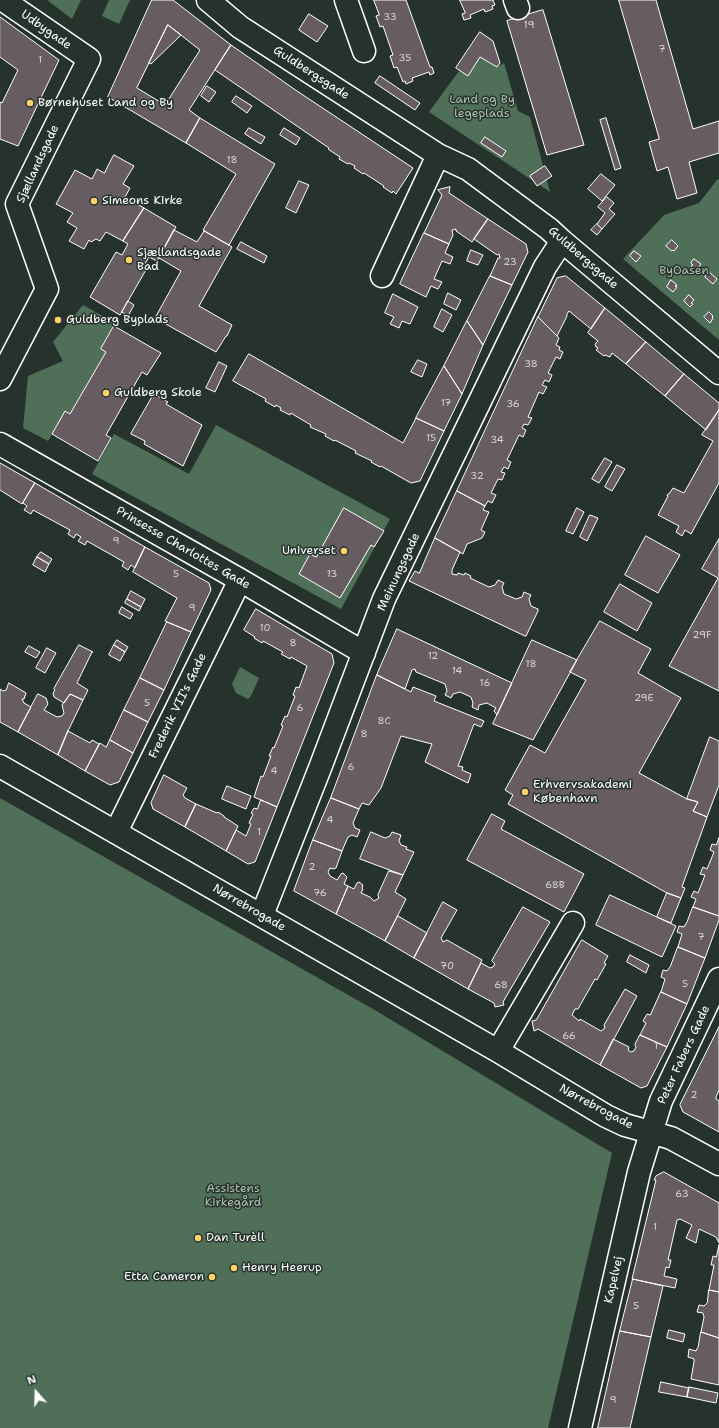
<!DOCTYPE html>
<meta charset="utf-8">
<style>
body{margin:0}
#map{position:relative;width:719px;height:1428px;overflow:hidden;background:#26332d;font-family:"Shantell Sans",sans-serif}
canvas{display:block}
.north{position:absolute;left:16px;top:1372px;width:40px;height:40px;-webkit-text-stroke:3px #26332d;paint-order:stroke;rotate:340deg;font-size:11px;font-weight:700;line-height:16px;text-align:center;color:#fff}
.north::after{content:'';display:block;margin:auto;width:14px;height:18px;background:#fff;clip-path:polygon(50% 0,100% 100%,50% 72%,0 100%)}
</style>
<div id="map">
<canvas width="719" height="1428"></canvas>
<div class="north">N</div>
</div>
<script>
const c = document.querySelector('canvas').getContext('2d');
c.lineJoin = 'round';
function paint(path, color) {
  c.fillStyle = color;
  c.fill(path, 'evenodd');
}
function stroke(path, color, width, dash) {
  c.strokeStyle = color;
  c.lineWidth = width;
  c.lineCap = dash ? 'butt' : 'round';
  c.setLineDash(dash || []);
  c.stroke(path);
}
function label(font, color, halo, rows, align = 'center') {
  c.font = font + ' "Shantell Sans",sans-serif';
  c.lineWidth = 3;
  c.setLineDash([]);
  c.textBaseline = 'middle';
  c.strokeStyle = halo;
  c.fillStyle = color;
  for (const [text, x, y, turn = 0] of rows) {
    c.save();
    c.translate(x, y);
    c.rotate((+turn || 0) * Math.PI / 180);
    c.textAlign = isNaN(turn) ? turn : align;
    if (halo) c.strokeText(text, 0, 0);
    c.fillText(text, 0, 0);
    c.restore();
  }
}
const green = new Path2D(`
 M47 0H81L72 19Z
 M109 0H130L119 24 102 16Z
 M480 57 497 67 504 63 518 111 530 117 550 192 429 112 459 71 468 75Z
 M719 179V340L623 259 664 215 699 203 717 180Z
 M83 305 110 320 114 326 101 349 106 352 70 414 65 412 48 441 23 428 28 376 63 361 53 342Z
 M216 425 390 519 341 609 92 474 114 434 189 474Z
 M240 667 259 678 251 696 248 699 236 693 232 684Z
 M0 798 373 1009 612 1153 548 1428H0Z`);
const building = new Path2D(`
 M152 0H173L231 45 189 110 200 118 186 143 108 97ZM168 25 200 50 165 105 137 88Z
 M374 0H406L430 67H432L434 73 430 75 429 72 412 78 413 81 406 84 405 81 403 82 397 67 394 68 390 56 393 55 383 26 380 27 376 16 379 15Z
 M460 0H493L495 5 492 6 493 9 485 12 484 9 470 15 471 18 464 20 462 14 465 13Z
 M619 0H656L693 129 719 121V153L689 162 697 193 677 199 668 167 657 171 649 142 659 139Z
 M543 10 584 145 547 155 507 21Z
 M309 14 328 26 317 42 299 30Z
 M0 17 59 60 18 146 0 139V102L2 103 18 70 0 57Z
 M168 25 181 35 151 64 149 63Z
 M480 32 493 41 500 63 497 67 480 57 468 76 456 68Z
 M231 45 297 91 413 168 396 194 393 191 392 193 383 187 384 186 364 173 363 174 354 168 355 166 349 163 348 164 339 159 340 157 328 149 329 148 215 70Z
 M380 76 420 103 415 110 375 83Z
 M207 86 216 92 209 102 201 96Z
 M236 96 252 106 247 113 232 102Z
 M200 118 275 164 229 245 203 230 236 174 186 143Z
 M606 118 621 168 615 170 600 120Z
 M249 128 265 137 261 144 245 134Z
 M284 128 300 138 296 145 280 135Z
 M485 137 506 151 502 157 481 143Z
 M114 155 134 166 123 184 130 188 125 197 144 208 123 241 106 232 100 241 96 239 91 242 89 240 84 249 69 241 77 228 67 222 73 213 56 204 75 170 92 179 97 169 104 173Z
 M545 166 552 176 537 186 530 176Z
 M601 174 615 185 602 201 588 189Z
 M299 181 309 185 296 213 286 208Z
 M450 187 449 193 488 219 472 242 456 231V229L452 230 453 235 449 244 424 233 442 195 438 190Z
 M607 197 614 203 609 209 615 214 602 229 597 224 605 213 598 207Z
 M144 208 176 227 157 261 149 257 143 267 147 268 120 315 90 297 116 252 122 255 128 244 123 241Z
 M488 219 526 244 528 252 512 285 490 276 498 258H500L499 254 497 255 474 239Z
 M597 224 602 229 597 235 591 230Z
 M174 230 197 242 204 231 232 247 199 306 232 325 227 336H226L216 352 155 318 181 271 159 258Z
 M424 233 449 244 445 253 453 257 450 264 442 261 434 279 442 282 438 289 431 286 426 297 400 284Z
 M672 240 678 246 674 251 673 250 672 251 666 246Z
 M241 242 267 256 264 263 237 249Z
 M471 250 483 255 478 265 467 261Z
 M634 251 641 256 636 262 630 256Z
 M694 259 701 264 696 270 691 266 693 265 691 263Z
 M709 272 717 279 713 284 705 277Z
 M490 276 512 285 483 345 467 321Z
 M566 276 605 308 591 329 569 311 567 314V316L557 336 538 317 557 278Z
 M671 280 677 285 675 286 677 287 673 292 667 287Z
 M448 293 461 300 456 310 444 304Z
 M393 294 418 307 410 324 402 321 399 328 390 324 394 317 385 313Z
 M689 295 694 300 691 303 693 304 690 307 684 301Z
 M128 301 134 305 128 316 122 312Z
 M605 308 646 342 626 364 612 353 610 357 605 355 604 356 596 350 598 348 596 347 595 344 598 341 588 333Z
 M442 309 452 315 443 332 434 327Z
 M709 312 713 316 712 317 713 318 710 323 704 317Z
 M538 317 559 338 556 345 560 347 559 350 563 352 560 359 556 357 548 373 552 375 549 382 545 380 542 385 547 387 543 394 539 392 528 417 532 418 528 425 524 424 522 428 526 430 523 437 519 435 507 460 511 462 508 469 504 467 501 472 505 473 502 480 498 479 491 493 496 495 492 503 488 501 485 506 457 491Z
 M467 321 483 345 462 394 444 366Z
 M114 326 161 353 147 375 142 372 106 435 111 438 98 461 52 434 65 411 70 414 106 352 101 349Z
 M646 342 684 374 665 396 626 364Z
 M249 354 403 443 416 418 444 431 420 481 411 483 381 466 380 467 371 462 372 461 355 453 356 451 335 440 334 441 325 436 326 434 310 427 311 425 294 415 291 413 290 415 280 410 281 408 276 405 275 407 265 401 266 399 233 381Z
 M418 360 427 364 422 377 411 372Z
 M219 362 227 366 215 392 206 388Z
 M444 366 462 394 444 431 416 418Z
 M684 374 719 403V410L706 430 665 396Z
 M154 394 168 402 166 404 202 425 183 466 144 444 145 441 131 434Z
 M719 410V483L691 534 685 530 682 536 676 532 679 526 658 515 668 496H667L668 494H669L673 488 684 493 713 441 702 435Z
 M605 458 612 462 599 483 592 479Z
 M0 463 35 483 22 504 0 490Z
 M617 465 625 469 612 491 605 487Z
 M35 483 145 547 135 568 131 565 128 570 122 566 124 562 87 541 85 545 78 541 81 537 76 534 74 538 68 534 70 530 33 510 31 514 24 510 27 506 23 503Z
 M457 491 485 506 483 510 489 512 481 530 485 532 482 538 467 544 463 554 435 538Z
 M344 508 384 531 374 547 371 545 340 598 299 574 310 554 316 557Z
 M577 508 584 512 573 534 566 531Z
 M590 515 598 518 587 541 580 537Z
 M646 536 680 555 658 593 625 575Z
 M435 538 460 552 452 570V574L457 575 458 573 464 575 465 573 471 576 470 578 489 587 495 585 498 580 504 583 502 587 504 594 516 599 522 597 524 592 531 595 529 599 531 606 538 609V611L526 636H525L409 581 415 571 419 573Z
 M719 539V691L669 666 718 578 702 569Z
 M145 547 209 583 211 590 191 632 165 621 177 598 133 572Z
 M41 552 52 559 49 564 37 557Z
 M37 557 49 564 45 572 33 565Z
 M620 584 652 603 637 631 604 612Z
 M131 591 145 599 141 607 127 599Z
 M127 599 141 607 139 611 125 603Z
 M122 607 133 614 130 619 119 613Z
 M256 609 332 654 334 663 277 807 254 797 261 776 263 777 271 756H269L273 747 274 748 283 726 281 725 285 716 287 717 295 696 293 695 296 687 299 688 307 666 291 657 290 659 281 654 283 652 263 641 262 643 254 638 255 637 244 630Z
 M600 621 651 649 638 673 681 698 639 773 687 799 698 802 693 811 707 817 682 887 685 888 681 898 667 893 508 804 513 795 505 790 530 745 545 753 586 680 570 672Z
 M167 622 191 632 164 690 140 678Z
 M397 629 512 683 497 715 494 711 496 708 487 703 479 705 478 710 472 707 473 703 471 697 460 692 453 694 451 698 445 695 447 691 445 684 416 672 415 669 412 670 405 689 377 675Z
 M117 640 128 647 125 652 114 645Z
 M532 640 577 660 533 740 493 724Z
 M79 645 93 652H92L77 683 88 690 83 700 70 694 64 703 54 697 53 693 55 690 54 689Z
 M114 645 125 652 120 661 109 655Z
 M29 646 40 652 36 658 25 652Z
 M47 648 56 653 45 673 36 668Z
 M377 675 411 692 413 687 436 696 434 701 484 721 481 727 474 724 458 766 463 767 462 770 471 774 468 783 425 762 432 744 401 736 381 788 369 805 362 803 359 809 331 798Z
 M140 678 164 690 148 722 124 710Z
 M9 683 26 693 24 699H22L24 703 31 707 18 732 0 722V689L3 691 6 690Z
 M38 694 46 698 48 704 44 710 57 717 62 716 64 713 62 705 70 694 83 700 68 731 58 755 18 732Z
 M124 710 148 722 133 753 110 740Z
 M68 731 90 743 92 740 99 744 85 771 58 755Z
 M710 737 719 741V785L707 817 693 811 698 802 687 799Z
 M110 740 133 753 119 782 110 785 85 771 100 743 106 747Z
 M164 775 187 788 183 795 185 798 196 804 185 827 153 809 151 803Z
 M227 786 251 796 246 809 222 799Z
 M331 798 359 809 353 823 355 828 360 830 357 837 352 835 348 837 342 851 313 840Z
 M261 800 277 807 255 862 248 864 226 851 236 830 246 836 251 824 249 823 253 814 251 813 254 808 257 809Z
 M196 804 217 813 218 812 224 816V817L238 826 226 851 185 827Z
 M492 814 505 821 501 829 584 874 564 912 467 860Z
 M371 832 385 838 390 836 392 832 401 835 399 841 401 845 407 847 406 849 414 852 403 875 360 859Z
 M719 838V916L693 907 696 899 691 897 694 891 698 893 705 875 700 874 703 867 707 869 714 852 710 850 712 844 716 845Z
 M313 840 342 851 336 868 333 869 330 868 328 872 330 876 337 880 341 874 343 873 347 877 344 884 348 886 336 914 294 891Z
 M389 871 403 875 395 892 406 899 385 941 336 914 348 886 354 889 357 883 359 882 363 885 362 888 363 889 361 893 370 897 374 901 379 898 378 895Z
 M667 893 681 898 671 923 657 917Z
 M610 895 676 926 662 957 596 925Z
 M443 902 457 910 441 938 443 942 447 940 482 960 468 989 414 958Z
 M523 907 550 922 503 1002 504 1005 495 1007 494 1003 468 989 481 963 490 968 493 967 495 964 492 961Z
 M693 907 719 916V920L705 958 678 947 682 934 677 932 679 926 684 927 687 922Z
 M398 916 427 933 414 958 385 941Z
 M582 940 608 956 604 963 606 964 597 980 595 979 578 1009H575L572 1015 579 1021 580 1019 601 1031 605 1028 604 1025 625 989 637 996 600 1065 538 1029 534 1031 532 1021 536 1020Z
 M678 947 705 958 687 1004 661 992 665 979 661 977 663 970 667 971 670 967Z
 M630 955 649 965 646 973 627 962Z
 M661 992 687 1004 667 1047 640 1035 646 1023 643 1021 647 1014 650 1015Z
 M719 1027V1090L716 1097V1099L719 1101V1132L683 1112 680 1105Z
 M640 1035 667 1047 647 1086 641 1088 600 1065 613 1039 629 1047 628 1050 631 1052 634 1051 636 1047 635 1045Z
 M664 1172 719 1203V1243L716 1237 699 1229 696 1243 686 1238 692 1225 680 1219 677 1220 668 1260H671L669 1268 666 1267 664 1276 677 1279 675 1288 632 1279 656 1180H654L656 1176Z
 M719 1245V1292L709 1290 714 1265H711L713 1256 716 1257Z
 M633 1279 663 1286 651 1337 620 1331Z
 M709 1290 719 1292V1338L701 1332 704 1317 703 1313 697 1312 699 1305 704 1306 707 1303Z
 M669 1330 685 1334 683 1342 667 1338Z
 M620 1331 651 1337 630 1428H598Z
 M701 1332 719 1338V1385L691 1379 694 1362V1359L688 1357 689 1349 696 1351 698 1347Z
 M661 1382 689 1388 687 1397 659 1392Z
 M689 1387 718 1393 716 1403 687 1397Z`);
const minor = new Path2D(`
 M208 0 240 27 438 155 468 169 549 229 562 241 719 373
 M346 0 364 51
 M515 0 518 8
 M382 276 438 155
 M0 379 47 289 17 204 89 59 3 0
 M0 444 240 580 364 653
 M0 766 498 1051 606 1116 625 1125 671 1138 719 1164
 M116 832 240 580
 M262 915 320 768 384 599 545 267 562 241
 M498 1051 573 923
 M580 1428 639 1172 661 1101 719 979`);
const markers = [
 [30,103,4,"#ffd166"],
 [94,201,4,"#ffd166"],
 [129,260,4,"#ffd166"],
 [58,320,4,"#ffd166"],
 [106,393,4,"#ffd166"],
 [344,551,4,"#ffd166"],
 [525,792,4,"#ffd166"],
 [198,1238,4,"#ffd166"],
 [234,1268,4,"#ffd166"],
 [212,1277,4,"#ffd166"]
];
const numberNames = [
 ["33",390,17],
 ["19",529,25],
 ["7",662,49],
 ["35",405,58],
 ["1",40,60],
 ["18",232,160],
 ["23",510,262],
 ["38",531,364],
 ["17",446,403],
 ["36",513,404],
 ["15",431,438],
 ["34",497,440],
 ["32",477,476],
 ["9",116,541],
 ["5",176,574],
 ["13",332,574],
 ["9",192,608],
 ["10",265,628],
 ["29F",702,635],
 ["8",293,643],
 ["12",433,656],
 ["18",531,664],
 ["14",457,671],
 ["16",485,683],
 ["29E",644,698],
 ["5",147,703],
 ["6",300,708],
 ["8C",384,721],
 ["8",364,734],
 ["6",351,767],
 ["4",274,771],
 ["4",330,820],
 ["1",259,832],
 ["2",312,867],
 ["68B",555,885],
 ["76",320,893],
 ["7",701,937],
 ["70",447,966],
 ["5",685,984],
 ["68",501,985],
 ["66",569,1036],
 ["1",656,1046],
 ["2",694,1095],
 ["63",682,1194],
 ["1",655,1227],
 ["5",636,1306],
 ["9",613,1400]
];
const streetNames = [
 ["Udbygade",46,30,35],
 ["Guldbergsgade",311,73,33],
 ["Sjællandsgade",38,164,-65],
 ["Guldbergsgade",583,258,41],
 ["Prinsesse Charlottes Gade",183,548,30],
 ["Meinungsgade",399,572,-65],
 ["Frederik VII's Gade",178,706,-64],
 ["Nørrebrogade",249,908,30],
 ["Peter Fabers Gade",684,1055,-65],
 ["Nørrebrogade",596,1107,28],
 ["Kapelvej",614,1280,-77]
];
const parkNames = [
 ["Land og By",482,100],
 ["legeplads",482,114],
 ["ByOasen",684,271],
 ["Assistens",233,1189],
 ["Kirkegård",233,1203]
];
const poiNames = [
 ["Børnehuset Land og By",38,103],
 ["Simeons Kirke",102,201],
 ["Sjællandsgade",137,253],
 ["Bad",137,267],
 ["Guldberg Byplads",66,320],
 ["Guldberg Skole",114,393],
 ["Universet",336,551,"right"],
 ["Erhvervsakademi",533,785],
 ["København",533,799],
 ["Dan Turèll",206,1238],
 ["Henry Heerup",242,1268],
 ["Etta Cameron",204,1277,"right"]
];
paint(green, '#506f58');
paint(building, '#665c61');
stroke(building, '#fff', 1);
stroke(minor, '#fff', 25);
stroke(minor, '#26332d', 22);
for (const [x, y, r, color] of markers) {
  const dot = new Path2D();
  dot.arc(x, y, r, 0, 2 * Math.PI);
  c.fillStyle = color;
  c.fill(dot);
  stroke(dot, '#26332d', 1.5);
}
label('10px', '#d9d6d8', null, numberNames);
label('12px', '#fff', '#26332d', streetNames);
label('12px', '#b0beb4', '#26332d', parkNames);
label('12px', '#fff', '#26332d', poiNames, 'left');
</script>
